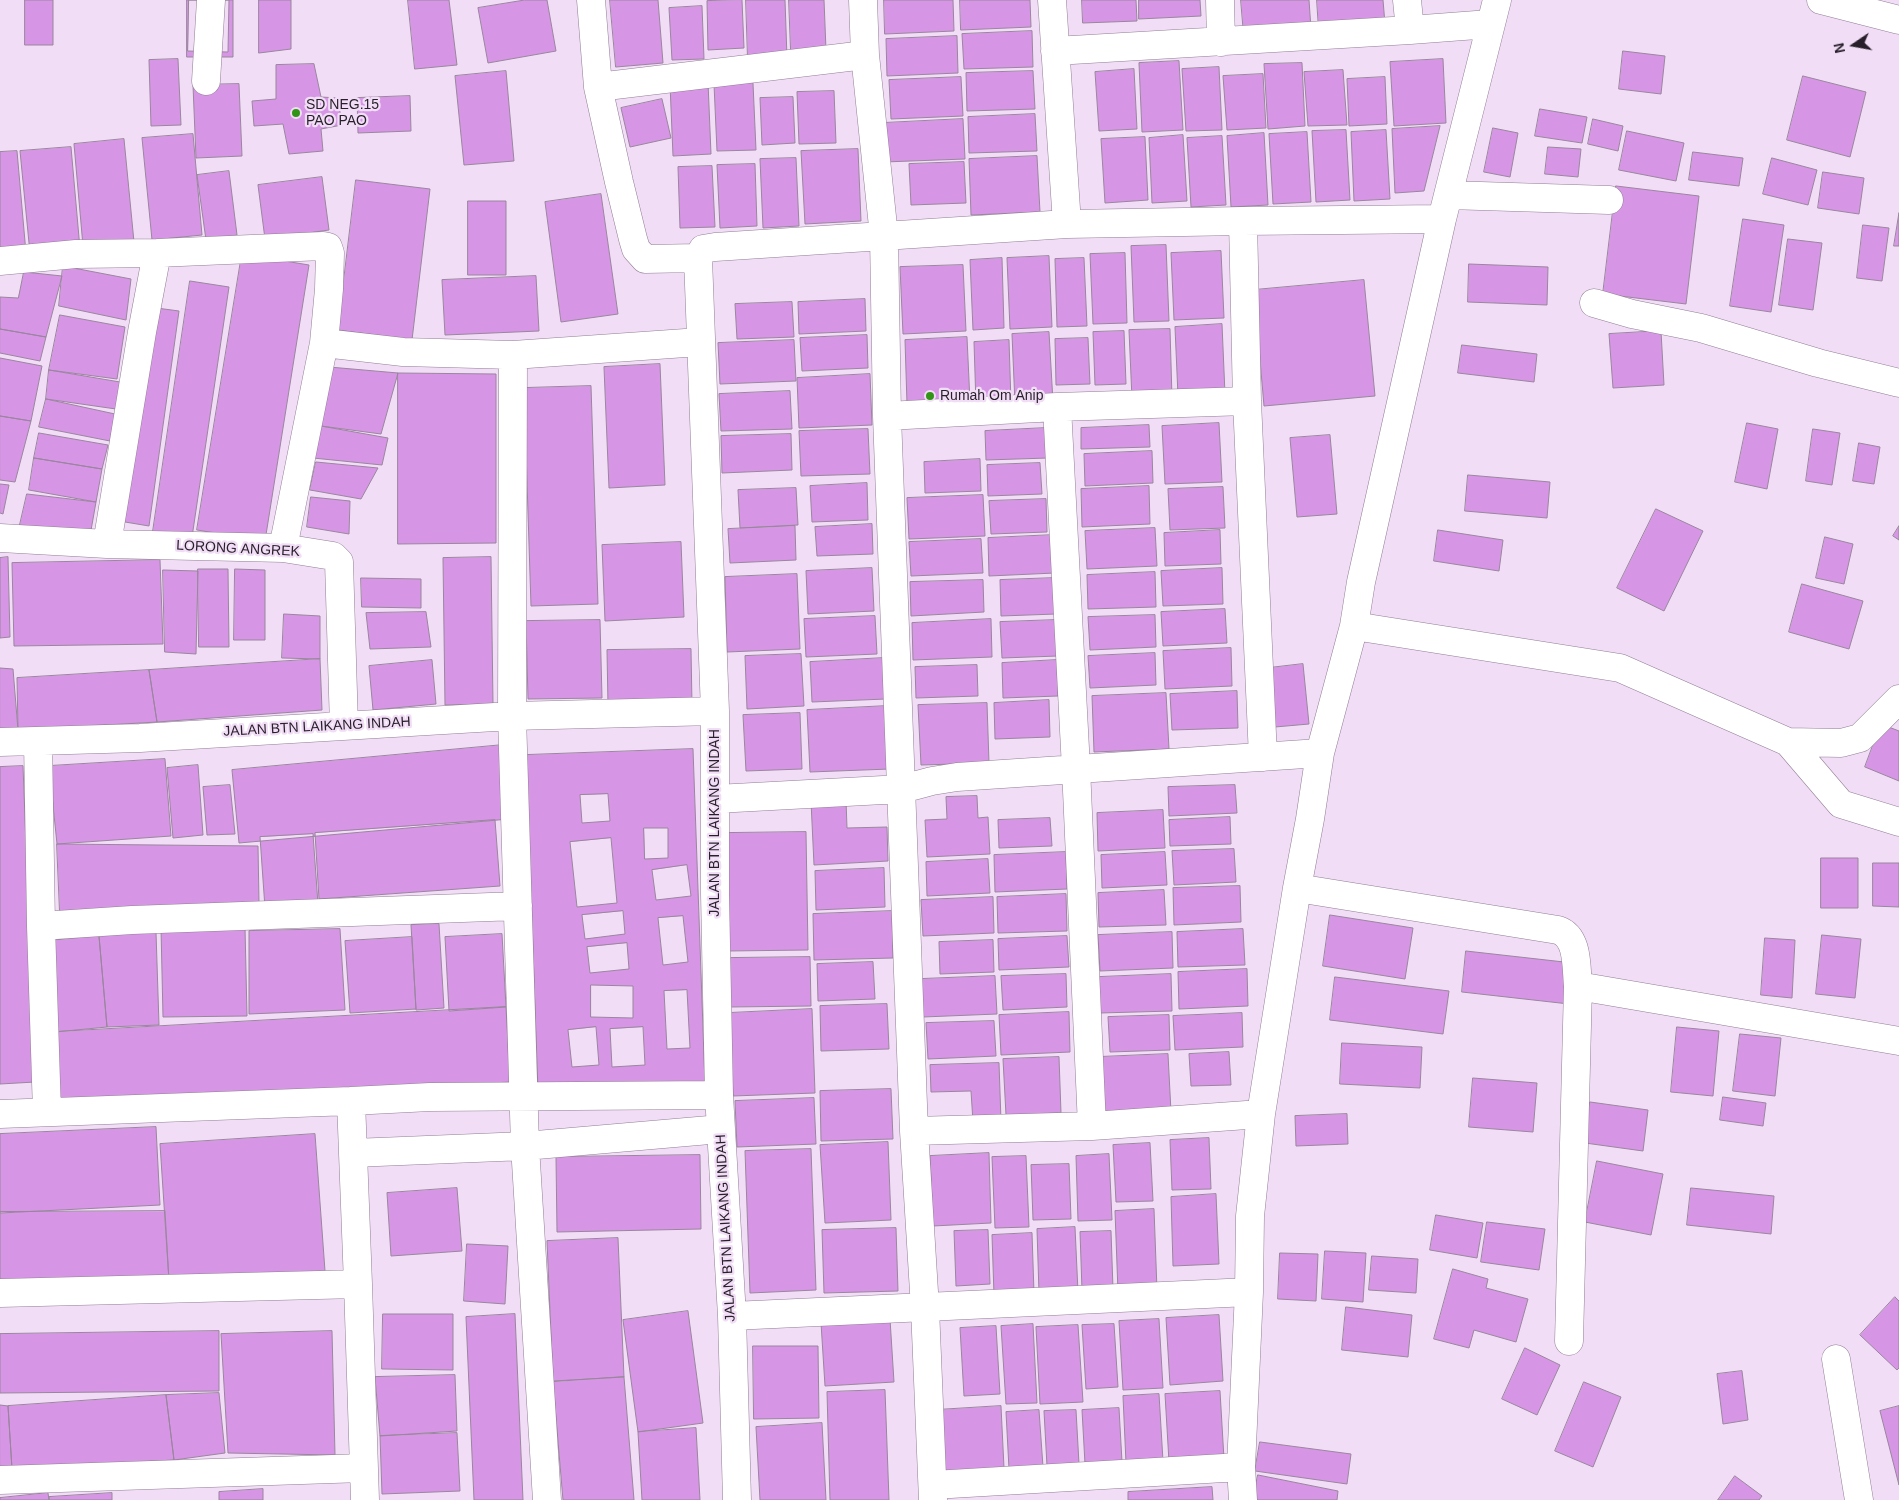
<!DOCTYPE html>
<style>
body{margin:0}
#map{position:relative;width:1899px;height:1500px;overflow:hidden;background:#f2ddf7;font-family:Arial,sans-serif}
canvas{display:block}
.north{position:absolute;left:1829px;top:20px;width:50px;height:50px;-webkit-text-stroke:4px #f2ddf7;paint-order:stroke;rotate:258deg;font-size:14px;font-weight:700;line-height:20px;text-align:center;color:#271f29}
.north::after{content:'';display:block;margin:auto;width:18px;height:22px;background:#271f29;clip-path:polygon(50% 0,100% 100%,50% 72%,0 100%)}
</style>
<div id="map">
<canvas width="1899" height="1500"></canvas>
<div class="north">N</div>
</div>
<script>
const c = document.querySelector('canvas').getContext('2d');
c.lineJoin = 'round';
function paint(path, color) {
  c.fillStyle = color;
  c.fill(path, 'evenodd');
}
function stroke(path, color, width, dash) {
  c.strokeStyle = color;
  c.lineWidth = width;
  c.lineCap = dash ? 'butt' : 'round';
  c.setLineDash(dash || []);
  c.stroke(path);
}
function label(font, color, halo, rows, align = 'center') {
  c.font = font + ' Arial,sans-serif';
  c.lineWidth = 4.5;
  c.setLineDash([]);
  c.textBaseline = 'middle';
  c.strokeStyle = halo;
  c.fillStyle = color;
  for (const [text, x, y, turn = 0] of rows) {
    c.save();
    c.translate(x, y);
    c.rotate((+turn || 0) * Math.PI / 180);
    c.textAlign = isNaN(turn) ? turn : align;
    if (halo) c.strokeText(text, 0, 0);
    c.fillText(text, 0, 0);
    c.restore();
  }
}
const building = new Path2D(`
 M25 0H53V45H25Z
 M187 0H233V57H187Z
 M189 0H229L228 52 188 51Z
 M259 0H291V49L259 53Z
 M408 0H449L457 65 415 69Z
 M525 0H547L556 51 488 63 478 8Z
 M610 0H658L663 63 616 67Z
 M742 0 744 48 708 50 707 1Z
 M746 0H785L787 58 748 60Z
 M789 0H824L826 50 791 51Z
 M884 0H953L954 31 885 34Z
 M960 0H1030L1031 27 961 30Z
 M1082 0H1136L1137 21 1083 23Z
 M1139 0H1200L1201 16 1139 19Z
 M1241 0H1309L1311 29 1244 35Z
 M1317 0H1383L1385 24 1319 30Z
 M702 6 704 59 672 60 669 8Z
 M1032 31 1033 67 964 69 962 34Z
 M957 36 958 73 887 76 886 39Z
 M1623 51 1665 56 1661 94 1619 89Z
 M178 59 181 125 151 126 149 60Z
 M1443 59 1446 123 1394 126 1390 62Z
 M1179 61 1183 130 1142 132 1139 63Z
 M1302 63 1305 126 1268 129 1264 64Z
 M314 64 321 97 338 98 342 125 321 129 323 151 289 154 283 124 254 126 252 101 276 99V65Z
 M1219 67 1222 130 1186 131 1182 69Z
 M1134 69 1137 129 1099 131 1095 72Z
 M1343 70 1347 125 1308 126 1304 72Z
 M506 71 514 161 464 165 455 76Z
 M1033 71 1035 109 967 111 966 73Z
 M1263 74 1266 128 1227 130 1223 76Z
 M1803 76 1866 92 1850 157 1787 140Z
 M961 77 963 116 891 119 889 80Z
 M1385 77 1387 124 1349 126 1347 79Z
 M708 82 711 154 673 156 670 84Z
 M753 83 756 150 717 151 714 84Z
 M239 84 242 156 196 158 193 85Z
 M834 91 836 143 799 144 797 92Z
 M410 96 411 131 358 133 357 98Z
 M793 97 795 143 762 145 760 98Z
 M662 99 671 138 630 147 621 108Z
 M1540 109 1587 117 1582 143 1535 136Z
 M1035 114 1037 151 969 153 968 117Z
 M963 119 965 159 884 162 883 123Z
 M1593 119 1623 126 1618 151 1588 144Z
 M1440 126 1424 191 1395 193 1392 129Z
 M1493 128 1518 133 1510 177 1484 172Z
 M1346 130 1350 200 1316 202 1312 131Z
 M1386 130 1390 199 1354 201 1351 132Z
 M1627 131 1684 143 1676 181 1619 170Z
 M1307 132 1311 202 1273 204 1269 134Z
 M1264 133 1268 205 1231 207 1227 136Z
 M193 134 202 235 152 240 142 138Z
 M1183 135 1187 201 1152 203 1149 138Z
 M1222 136 1226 205 1191 207 1187 138Z
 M1145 137 1148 200 1105 203 1101 139Z
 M124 139 134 242 83 246 74 144Z
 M71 147 80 249 30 253 20 151Z
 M1548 147 1581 149 1578 177 1545 174Z
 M858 149 861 221 805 224 801 151Z
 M17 151 26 253 0 255V152Z
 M1693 152 1743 158 1739 186 1689 180Z
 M1037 156 1040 212 971 215 969 159Z
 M796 158 799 226 763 228 760 159Z
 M1772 158 1817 170 1808 205 1763 194Z
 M964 162 966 203 911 205 909 164Z
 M755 164 757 226 720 228 717 165Z
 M712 166 715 227 680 228 678 167Z
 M229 171 237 235 206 240 197 175Z
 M1823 172 1864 178 1859 214 1818 208Z
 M322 177 329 230 265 239 258 185Z
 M356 180 430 189 412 340 338 330Z
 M1616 186 1699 196 1686 304 1603 294Z
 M601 194 618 314 561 322 545 202Z
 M468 201H506V275H468Z
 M1899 213V246H1894Z
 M1743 219 1784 225 1771 312 1730 306Z
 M1863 225 1889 228 1882 281 1857 278Z
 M1788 239 1822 243 1813 310 1779 305Z
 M1166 245 1169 321 1134 322 1131 246Z
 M1221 251 1224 318 1174 320 1171 253Z
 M1125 253 1127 323 1093 324 1090 254Z
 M242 254 309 265 265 541 197 530Z
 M1049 256 1052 327 1010 329 1007 258Z
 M1002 258 1004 328 973 330 970 260Z
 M1084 258 1087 326 1057 327 1055 259Z
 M1469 264 1548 267 1547 305 1468 302Z
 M963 265 966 331 903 334 900 267Z
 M63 266 131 279 126 320 59 306Z
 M24 272 62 276 46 337 0 329V297L18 298Z
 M536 276 539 331 445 335 442 280Z
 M1364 280 1375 396 1264 406 1254 290Z
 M190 281 229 287 191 544 152 538Z
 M865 299 866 331 799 334 798 302Z
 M792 302 794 337 737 339 735 304Z
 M149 307 179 311 149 526 119 521Z
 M60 315 125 327 117 379 49 370Z
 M1222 324 1225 394 1178 396 1175 327Z
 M0 329 46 337 40 361 0 353Z
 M1170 329 1172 398 1132 399 1129 330Z
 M1124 331 1126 384 1095 385 1093 332Z
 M1661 331 1664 385 1613 388 1609 334Z
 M1049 332 1053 402 1015 404 1012 334Z
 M867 335 868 368 802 371 800 338Z
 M967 337 970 402 907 404 905 340Z
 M1088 338 1090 384 1056 385 1055 339Z
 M794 340 796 381 720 384 718 343Z
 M1009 340 1011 403 976 405 974 342Z
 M1462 345 1537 354 1534 382 1458 373Z
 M0 358 42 366 31 421 0 416Z
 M660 364 665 485 609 488 604 367Z
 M329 367 398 373 381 434 321 426Z
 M49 370 120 382 116 409 46 399Z
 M398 373 496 374V543L398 544Z
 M870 374 872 425 799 428 797 378Z
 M591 386 598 604 531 606 524 388Z
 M790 391 792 429 721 431 719 394Z
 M46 399 115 414 110 441 39 427Z
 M0 416 31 421 15 482 0 480Z
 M1219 423 1222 482 1165 484 1162 426Z
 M1747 423 1778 429 1767 489 1735 482Z
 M1149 425 1150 447 1081 449V428Z
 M321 426 388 438 382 465 313 458Z
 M1046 428 1048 458 986 460 985 431Z
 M868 429 870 474 801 476 799 431Z
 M1813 429 1840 433 1832 485 1806 481Z
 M39 433 108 445 102 469 34 458Z
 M791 434 792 470 722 473 721 436Z
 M1330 435 1337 514 1297 517 1290 438Z
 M1859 443 1880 447 1874 484 1853 481Z
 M1152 451 1153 483 1085 486 1084 454Z
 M34 458 102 469 96 502 29 490Z
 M980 459 981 491 925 493 924 462Z
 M316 462 378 468 361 499 310 490Z
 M1040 463 1042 494 988 496 987 465Z
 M1468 475 1550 482 1547 518 1465 511Z
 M867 483 868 520 812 522 810 486Z
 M0 484 9 485 3 514 0 513Z
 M1149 486 1150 524 1082 527 1081 489Z
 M1223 487 1225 528 1170 530 1168 489Z
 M796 488 798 525 740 528 738 490Z
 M27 494 96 502 90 536 19 529Z
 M983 495 985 536 909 539 907 498Z
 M311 497 350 501 349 534 307 527Z
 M1046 499 1047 532 991 534 989 501Z
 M1656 509 1703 531 1664 611 1617 588Z
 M872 524 873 554 817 556 815 527Z
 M795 526 796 560 730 563 728 529Z
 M1899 526V540L1893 536Z
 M1155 528 1157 566 1087 569 1085 531Z
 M1220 530 1221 564 1165 566 1164 533Z
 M1438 530 1503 540 1499 571 1434 561Z
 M1054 535 1055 573 989 576 988 538Z
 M1825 537 1853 544 1844 584 1816 578Z
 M981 539 983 573 911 576 909 542Z
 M681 542 684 617 605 621 602 545Z
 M8 557 10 637 0 638V558Z
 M491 557 493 704 445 705 443 558Z
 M160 560 163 644 14 646 12 563Z
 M872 568 874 611 808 614 806 571Z
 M1222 568 1223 604 1163 606 1161 571Z
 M198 569H228L229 647H199Z
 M235 569 265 570V640H234Z
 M163 570 198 571 196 654 165 652Z
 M1155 572 1156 607 1088 609 1087 575Z
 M797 574 800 649 727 652 725 577Z
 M361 578 421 579V608L362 607Z
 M1055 578 1056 614 1001 616 1000 580Z
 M983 580 984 612 911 616 910 582Z
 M1802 584 1863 601 1849 649 1789 632Z
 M1225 609 1227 643 1163 646 1161 612Z
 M426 612 431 647 370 649 366 613Z
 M284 614 320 616V659L282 658Z
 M1155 615 1156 647 1090 650 1088 617Z
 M875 616 877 654 806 657 804 619Z
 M991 619 992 657 913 660 912 623Z
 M600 620 602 698 528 699 526 621Z
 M1056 620 1058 656 1002 658 1000 622Z
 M1231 648 1232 686 1165 689 1163 651Z
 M691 649 692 705 608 706 607 650Z
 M1155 653 1156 685 1090 688 1088 656Z
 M801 654 804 706 747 709 745 656Z
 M884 658 886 699 812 702 810 662Z
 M320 659 322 710 157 722 149 670Z
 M432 660 436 704 373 710 369 666Z
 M1057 660 1058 696 1003 698 1002 663Z
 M1303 664 1309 724 1275 727 1269 668Z
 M977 665 978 696 916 698 915 667Z
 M0 668 13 669 18 730H0Z
 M149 670 157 722 18 730 17 678Z
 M1237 691 1238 728 1172 730 1170 694Z
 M1166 693 1169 749 1094 752 1092 696Z
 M1049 700 1050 737 995 739 994 703Z
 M987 703 989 763 921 765 918 705Z
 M887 706 890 769 810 772 807 710Z
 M800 713 802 769 746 771 743 715Z
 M1881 724 1899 731V781L1865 767Z
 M503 745 509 819 239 843 232 770Z
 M693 749 705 1085 538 1091 526 755Z
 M165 759 171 836 57 844 49 766Z
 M198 765 203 835 173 838 167 768Z
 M23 766 35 1082 0 1084V767Z
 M230 785 235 834 207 835 203 787Z
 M1235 785 1237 813 1169 816 1168 787Z
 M608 794 610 821 582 823 580 795Z
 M977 796 978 818 988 817 990 854 927 857 925 820 947 819 946 797Z
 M846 800 847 828 887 827 888 861 814 865 811 801Z
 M1163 810 1165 848 1098 851 1097 813Z
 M1230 817 1231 844 1170 846 1169 820Z
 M1050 818 1052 846 999 848 998 820Z
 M495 820 500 886 319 899 315 833Z
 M644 828H668V858L645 859Z
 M806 832 808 950 728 951 726 833Z
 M313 834 318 904 265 908 260 837Z
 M611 838 617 903 577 907 570 842Z
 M57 844 258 846 259 903 60 913Z
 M1234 849 1236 882 1174 885 1172 851Z
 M1066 852 1067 889 995 892 994 855Z
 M1165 852 1167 885 1102 888 1101 855Z
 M1821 858H1858V908H1821Z
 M988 859 990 893 927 896 926 862Z
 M1873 863H1899V907L1873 906Z
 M687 865 691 896 656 900 652 870Z
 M884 868 885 907 816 910 815 871Z
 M1240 886 1241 922 1174 925 1173 888Z
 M1164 890 1166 925 1099 927 1098 893Z
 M1066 894 1067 931 998 933 997 897Z
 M993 897 994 933 923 936 921 900Z
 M623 911 625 934 585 939 582 915Z
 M892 911 893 958 814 960 813 914Z
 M1330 915 1413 928 1405 979 1323 966Z
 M683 916 688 962 663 965 658 918Z
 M439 924 444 1008 416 1010 411 925Z
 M245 927 247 1016 163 1017 161 928Z
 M340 929 345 1010 249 1014V931Z
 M1243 929 1245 965 1178 967 1177 932Z
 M156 932 159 1025 107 1027 99 936Z
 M1172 932 1173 968 1100 971 1098 935Z
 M502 934 506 1007 449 1011 445 937Z
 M1822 935 1861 939 1855 998 1816 994Z
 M99 936 107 1027 55 1032 48 941Z
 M1067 936 1069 967 999 970 998 939Z
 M412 937 416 1009 350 1013 345 941Z
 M1765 938 1795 940 1792 998 1761 995Z
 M993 940 994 972 940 974 939 942Z
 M627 943 629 969 590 973 587 947Z
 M1466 951 1573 963 1569 1004 1462 992Z
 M810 957 811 1006 730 1007 729 958Z
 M873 962 875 999 818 1001 817 964Z
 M1247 969 1248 1006 1179 1009 1178 972Z
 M1066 974 1067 1007 1003 1010 1001 976Z
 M1171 974 1172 1011 1100 1013 1099 977Z
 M995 976 997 1014 923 1017 921 979Z
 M1335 977 1449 991 1443 1034 1330 1020Z
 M591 985 633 986V1018L591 1017Z
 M687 990 690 1048 667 1049 664 991Z
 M887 1004 889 1049 821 1051 820 1006Z
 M506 1007 510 1082 60 1106 55 1032Z
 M812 1009 815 1093 733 1096 729 1013Z
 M1069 1012 1070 1052 1001 1055 999 1015Z
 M1242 1013 1243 1047 1175 1050 1173 1016Z
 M1169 1015 1170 1050 1110 1052 1108 1017Z
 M994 1021 996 1056 928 1059 926 1023Z
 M596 1027 599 1065 572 1067 568 1030Z
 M643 1027 645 1065 612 1067 610 1029Z
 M1677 1027 1719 1031 1713 1096 1671 1092Z
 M1740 1034 1781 1038 1775 1096 1733 1091Z
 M1342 1043 1422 1047 1420 1088 1340 1084Z
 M1229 1052 1231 1085 1191 1086 1189 1054Z
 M1168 1054 1171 1112 1101 1115 1099 1057Z
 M1059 1057 1061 1113 1006 1115 1003 1059Z
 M999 1063 1001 1121 973 1122 971 1091 931 1092 930 1065Z
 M1473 1078 1537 1083 1533 1132 1469 1127Z
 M891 1089 893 1139 821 1141 820 1091Z
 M1723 1097 1766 1103 1763 1126 1720 1120Z
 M814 1098 816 1144 737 1147 735 1101Z
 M1590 1102 1648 1110 1643 1151 1585 1143Z
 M1347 1114 1348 1144 1296 1146 1295 1116Z
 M156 1127 160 1205 0 1213V1134Z
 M315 1134 325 1271 169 1281 160 1144Z
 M1209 1138 1211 1189 1172 1190 1170 1140Z
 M888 1142 891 1220 825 1223 820 1145Z
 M1150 1143 1153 1201 1116 1202 1113 1145Z
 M811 1149 816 1290 750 1293 745 1151Z
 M989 1153 991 1223 933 1226 930 1156Z
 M1109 1154 1112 1220 1078 1221 1076 1156Z
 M700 1155 701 1229 557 1232 556 1157Z
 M1026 1156 1029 1227 995 1228 992 1157Z
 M1597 1161 1663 1174 1651 1235 1585 1222Z
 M1069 1164 1071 1219 1033 1220 1031 1165Z
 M457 1188 462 1251 391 1256 387 1193Z
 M1691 1188 1774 1196 1771 1234 1687 1225Z
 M1216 1194 1219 1264 1173 1266 1171 1197Z
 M1154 1209 1157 1290 1118 1292 1115 1211Z
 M165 1211 169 1281H0V1212Z
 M1436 1215 1483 1223 1477 1258 1430 1250Z
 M1487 1222 1545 1229 1539 1270 1481 1262Z
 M1075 1227 1078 1292 1039 1293 1037 1229Z
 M896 1228 898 1291 824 1293 822 1230Z
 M988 1230 990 1284 956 1286 954 1231Z
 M1111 1231 1113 1289 1082 1290 1080 1232Z
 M1032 1233 1034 1293 994 1295 992 1235Z
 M618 1238 624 1377 553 1381 547 1241Z
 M467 1244 508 1246 505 1304 464 1301Z
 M1325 1251 1366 1253 1363 1302 1322 1299Z
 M1280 1253 1318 1254 1316 1301 1278 1299Z
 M1372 1256 1418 1259 1416 1293 1369 1290Z
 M1453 1269 1488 1279 1486 1288 1528 1299 1516 1342 1474 1330 1469 1348 1434 1339Z
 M1895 1297 1899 1301V1368L1897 1370 1860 1335Z
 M1346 1307 1412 1315 1408 1357 1342 1350Z
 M688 1311 703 1423 638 1432 623 1320Z
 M383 1314H453V1370L382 1369Z
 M515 1314 523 1500H474L466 1317Z
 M1219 1315 1223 1381 1170 1385 1166 1318Z
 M890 1319 894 1382 825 1386 821 1323Z
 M1159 1319 1163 1388 1123 1390 1119 1321Z
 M1033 1324 1037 1403 1006 1404 1001 1326Z
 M1114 1324 1118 1387 1086 1389 1082 1325Z
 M1078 1325 1083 1402 1040 1404 1036 1327Z
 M996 1326 1000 1394 964 1396 960 1328Z
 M219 1331V1391L0 1393V1334Z
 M332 1331 335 1455 228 1453 221 1334Z
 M753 1346H818L819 1418 754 1419Z
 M1525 1348 1560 1365 1537 1415 1502 1399Z
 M1742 1371 1748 1420 1723 1424 1717 1374Z
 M455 1375 457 1431 380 1436 375 1377Z
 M624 1377 634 1500H563L553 1382Z
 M1584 1382 1621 1397 1593 1467 1555 1451Z
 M885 1390 889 1500H830L827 1392Z
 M1220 1391 1224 1459 1169 1462 1165 1394Z
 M219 1393 225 1453 174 1460 166 1395Z
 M1159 1394 1163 1461 1126 1463 1123 1396Z
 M166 1395 174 1460 12 1469 8 1406Z
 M0 1405 8 1406 12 1469H0Z
 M1001 1406 1004 1468 940 1472 936 1410Z
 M1899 1406V1485L1880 1411Z
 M1119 1408 1122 1462 1085 1464 1082 1410Z
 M1039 1410 1043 1467 1009 1469 1006 1412Z
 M1076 1410 1079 1464 1047 1466 1044 1411Z
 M822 1423 826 1500H760L756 1427Z
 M696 1428 700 1500H642L638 1432Z
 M457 1433 460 1491 382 1494 380 1436Z
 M1260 1442 1351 1454 1347 1484 1255 1471Z
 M1258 1475 1338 1491 1337 1500H1253Z
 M1735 1476 1762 1496 1759 1500H1718Z
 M1212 1487 1213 1500H1128V1492Z
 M263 1489V1500H219V1492Z
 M48 1493 49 1500H0V1498Z
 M112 1493V1500H49V1497Z`);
const street = new Path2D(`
 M591 0 598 87 619 182 633 239 636 249 645 259 698 258
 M863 0 865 55
 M1220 0 1221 42
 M1821 0 1899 20
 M1410 30 1490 24
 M1055 51 1410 30 1407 0
 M206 81 211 0
 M598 87 865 55 884 236 887 416 914 1131 925 1308 933 1500
 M1448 195 1609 200
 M1243 221 1442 219
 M1067 224 1243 221 1247 401 1263 757
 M0 261 76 254 157 253 323 246 328 247 330 253 329 289 324 343 403 352 513 355 700 342
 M1594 303 1632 314 1701 328 1818 363 1899 383
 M513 355 512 716 525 1146 547 1500
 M887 416 1057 407 1247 401
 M0 538 107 544 283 548 333 556 339 562 344 726
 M107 544 142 332 157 253
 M283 548 324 343
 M1354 626 1620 668 1788 742 1841 743 1860 738 1899 699
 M715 711 698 258 703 249 715 247 1067 224 1052 0
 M38 741 41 926 47 1112
 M0 742 140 738 512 716 715 711V894L719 1095 732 1316 737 1500
 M1788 742 1841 804 1899 822
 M716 799 902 789 932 781 957 777 1320 753
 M1297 888 1558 930C1579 937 1576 968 1578 986L1569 1341
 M41 926 132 920 518 906
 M1578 986 1899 1041
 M351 1101 430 1097 719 1095
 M0 1114 351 1101 358 1284 365 1500
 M1092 1126 1261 1114
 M914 1131 1092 1126 1076 768 1057 407
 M353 1153 525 1146 721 1129
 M0 1293 358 1284
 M732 1316 1249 1292
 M1836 1359 1859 1500
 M0 1480 363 1468
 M933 1485 1241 1467
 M1243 1500 1241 1467 1249 1292 1250 1216 1261 1114 1297 888 1310 819 1320 753 1354 626 1361 582 1442 219 1497 0`);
const markers = [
 [296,113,5,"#319416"],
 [930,396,5,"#319416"]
];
const poiNames = [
 ["SD NEG.15",306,105],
 ["PAO PAO",306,121],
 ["Rumah Om Anip",940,396]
];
const streetNames = [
 ["LORONG ANGREK",238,549,3],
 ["JALAN BTN LAIKANG INDAH",317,727,-3],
 ["JALAN BTN LAIKANG INDAH",715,823,-90],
 ["JALAN BTN LAIKANG INDAH",726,1228,-93]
];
paint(building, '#d796e5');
stroke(building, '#99869d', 1);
stroke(street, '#917e95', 29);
stroke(street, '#fff', 28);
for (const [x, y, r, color] of markers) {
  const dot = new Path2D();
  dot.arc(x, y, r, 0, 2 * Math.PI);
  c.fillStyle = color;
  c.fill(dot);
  stroke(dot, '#f2ddf7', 2);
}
label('14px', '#271f29', '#f2ddf7', poiNames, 'left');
label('14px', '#271f29', '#f2ddf7', streetNames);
</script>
